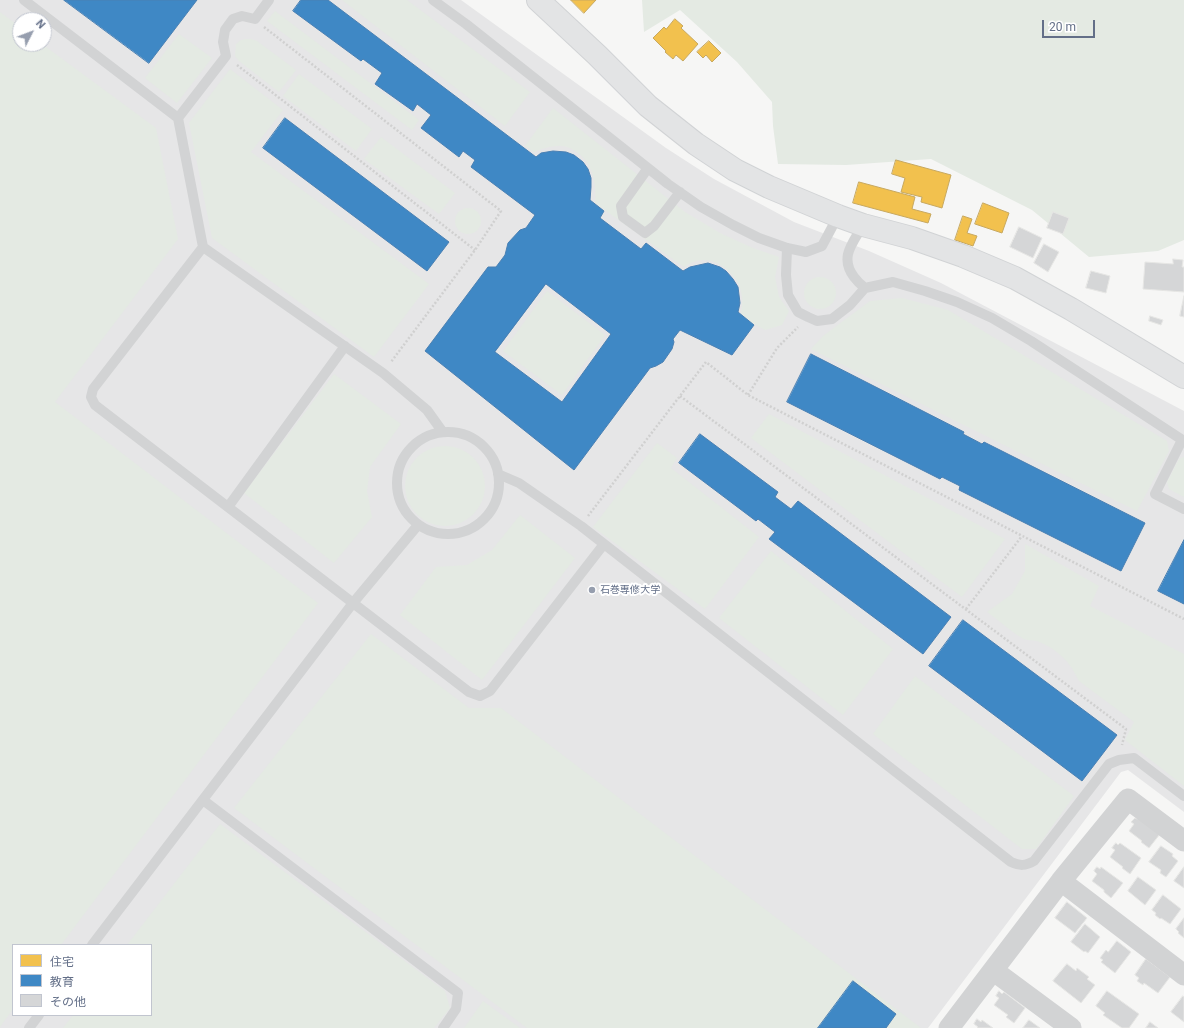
<!DOCTYPE html>
<meta charset="utf-8">
<style>
body{margin:0}
#map{position:relative;width:1184px;height:1028px;overflow:hidden;background:#f6f6f5;font-family:Roboto,"Noto Sans JP",sans-serif}
canvas{display:block}
.legend{position:absolute;left:12px;top:944px;width:140px;height:72px;box-sizing:border-box;background:#fff;border:1px solid #c1c5cf;margin:0;padding:5px 7px;list-style:none;font-size:12px;color:#636f88}
.legend li{display:flex;align-items:center;gap:8px;height:20px}
.legend b{width:20px;border:1px solid #c1c5cf}
.north{position:absolute;left:12px;top:12px;width:40px;height:40px;box-sizing:border-box;background:#fff;border:1px solid #c1c5cf;border-radius:50%;rotate:48deg;font-size:11px;font-weight:700;line-height:16px;text-align:center;color:#636f88}
.north::after{content:'';display:block;margin:auto;width:14px;height:18px;background:#969eae;clip-path:polygon(50% 0,100% 100%,50% 72%,0 100%)}
.scale{position:absolute;left:1042px;top:20px;width:53px;height:18px;box-sizing:border-box;border:2px solid #636f88;border-top:0;padding-left:5px;font-size:12px;line-height:14px;white-space:nowrap;color:#636f88;-webkit-text-stroke:3px #fff;paint-order:stroke}
</style>
<div id="map">
<canvas width="1184" height="1028"></canvas>
<ul class="legend">
<li><b style="height:11px;background:#f2c14e"></b>住宅</li>
<li><b style="height:11px;background:#3f88c5"></b>教育</li>
<li><b style="height:11px;background:#d5d6d7"></b>その他</li>
</ul>
<div class="north">N</div>
<div class="scale">20 m</div>
</div>
<script>
const c = document.querySelector('canvas').getContext('2d');
c.lineJoin = 'round';
function paint(path, color) {
  c.fillStyle = color;
  c.fill(path, 'evenodd');
}
function stroke(path, color, width, dash) {
  c.strokeStyle = color;
  c.lineWidth = width;
  c.lineCap = dash ? 'butt' : 'round';
  c.setLineDash(dash || []);
  c.stroke(path);
}
function label(font, color, halo, rows, align = 'center') {
  c.font = font + ' Roboto,"Noto Sans JP",sans-serif';
  c.lineWidth = 4;
  c.setLineDash([]);
  c.textBaseline = 'middle';
  c.strokeStyle = halo;
  c.fillStyle = color;
  for (const [text, x, y, turn = 0] of rows) {
    c.save();
    c.translate(x, y);
    c.rotate((+turn || 0) * Math.PI / 180);
    c.textAlign = isNaN(turn) ? turn : align;
    if (halo) c.strokeText(text, 0, 0);
    c.fillText(text, 0, 0);
    c.restore();
  }
}
const built = new Path2D(`
 M0 0H461L666 148 714 179 794 222 869 251 941 283 1184 411V812L1128 770 1121 772 928 1028H0ZM20 20H44V44H20ZM13 945H151V1015H13Z`);
const green = new Path2D(`
 M342 0H407L530 92 505 126Z
 M642 0H1184V240L1158 251 1089 257 1032 210 931 159 846 165 778 164 773 126 772 102 737 62 680 10 644 32Z
 M275 11 419 120 412 130 267 21Z
 M0 12 20 27V44H42L156 128 178 239 55 402 318 603 61 945H13V1009L0 1027Z
 M179 34 212 58 177 103 145 78Z
 M246 39H251L257 41 296 70 279 92 239 61 235 56 236 44 241 40Z
 M230 69 283 110 251 152 429 284 374 357 212 238 189 123Z
 M299 74 372 129 356 151 283 96Z
 M553 108 685 212 720 233 753 248 779 257 775 277 779 297 789 311 782 325 765 330 751 322 741 314C743 303 743 294 738 283 737 281 735 278 733 276 720 260 701 254 684 267L595 203C597 184 593 162 575 151 570 148 564 145 558 146 550 146 541 149 534 152L525 146Z
 M381 137 455 193 439 214 364 159Z
 M455 221a13 13 0 1 1 26 0a13 13 0 1 1-26 0Z
 M804 293a16 16 0 1 1 32 0a16 16 0 1 1-32 0Z
 M547 291 605 335 562 395 503 351Z
 M902 298 948 310 1167 441 1169 451 1137 511 811 349 823 336 870 301Z
 M334 374 401 424 370 467 367 491 372 517 334 563 244 493Z
 M769 414 1005 539 962 597 751 438Z
 M657 443 677 458 671 468 759 537 705 609 593 527Z
 M405 486a40 40 0 1 1 80 0a40 40 0 1 1-80 0Z
 M1184 457V497L1169 489 1167 482 1179 459Z
 M520 515 575 558 482 680 400 615 436 567 467 565 492 550Z
 M1025 544 1099 586 1090 606 1184 654V786L1125 740 1134 722 1079 681C1070 662 1058 649 1037 641 1033 640 1027 641 1022 638 1010 631 999 620 987 612L1012 594 1025 571Z
 M771 551 893 649 843 715 719 618Z
 M371 634 469 708H501L921 1028H527L234 808Z
 M915 676 1074 796 1036 849H1022L873 734Z
 M220 824 445 991 450 1008 434 1028H63L73 1015H151V945H127Z
 M483 1001 520 1028H464Z`);
const homes = new Path2D(`
 M571 0H596L584 13Z
 M675 19 683 26 681 28 698 44 683 61 676 55 673 59 665 52 666 51 653 38 664 27 666 29Z
 M709 41 721 53 712 62 706 55 703 58 697 52Z
 M896 160 951 175 942 208 921 202 922 197 901 192 905 178 892 174Z
 M859 182 915 197 912 209 931 214 928 223 853 203Z
 M983 203 1009 213 1002 233 975 224Z
 M963 216 972 219 967 233 977 236 973 246 955 240Z`);
const schools = new Path2D(`
 M64 0H197L149 63Z
 M301 0H328L536 157 541 153 553 151 566 152 574 155 583 162 588 169 591 178V187L590 200 604 211 600 218 641 249 646 243 683 271 690 267 708 263 720 267 726 271 733 279 738 287 740 303 738 312 754 325 732 355 680 330 673 339 674 342 672 349 663 362 656 366 650 368 574 470 425 351 488 267H496L505 255 508 243 520 230 526 228 535 215 471 167 475 160 463 151 459 157 421 128 431 115 417 104 413 111 375 84 382 73 363 59 361 61 293 11ZM546 284 611 334 562 402 495 352Z
 M285 118 449 242 427 271 263 148Z
 M811 354 964 432 963 434 982 444 984 442 1145 523 1121 571 959 490 960 486 942 477 940 479 787 402Z
 M700 434 778 492 775 497 791 509 798 501 951 617 923 654 769 539 775 532 758 519 756 521 679 463Z
 M1184 540V604L1158 591Z
 M963 620 1117 735 1082 781 929 666Z
 M853 981 896 1014 886 1028H818Z`);
const building = new Path2D(`
 M1053 212 1069 218 1063 234 1047 228Z
 M1019 227 1042 238 1033 258 1010 247Z
 M1044 244 1059 252 1048 272 1034 263Z
 M1173 259 1183 260 1182 267H1184V292L1143 289 1145 262 1173 264Z
 M1091 271 1110 276 1106 293 1086 288Z
 M1184 296V317L1180 316Z
 M1150 316 1163 320 1161 325 1149 321Z
 M1139 817 1160 834 1149 848 1141 842 1142 841 1129 831 1134 824 1131 822 1135 818 1137 819Z
 M1116 843 1118 845 1120 843 1141 858 1130 874 1122 868 1123 867 1110 857 1115 850 1112 848Z
 M1161 846 1173 854 1172 856 1178 861 1166 877 1160 873 1161 870 1149 862Z
 M1097 867 1100 869 1101 867 1123 883 1111 898 1104 892V890L1092 881 1097 874 1094 871Z
 M1184 867V888L1174 881Z
 M1138 877 1156 890 1145 905 1128 891Z
 M1163 895 1181 909 1170 924 1161 918 1160 919 1155 915 1156 913 1152 910Z
 M1067 902 1087 918 1075 933 1055 918Z
 M1184 918V938L1178 933 1179 932 1176 929Z
 M1085 924 1100 937 1088 953 1085 951 1084 952 1071 942Z
 M1117 941 1131 952 1115 973 1101 962 1103 960 1100 958 1106 950 1108 952Z
 M1146 959 1170 977 1158 993 1144 983 1143 985 1137 981 1139 978 1135 975Z
 M1067 964 1076 971 1077 968 1089 977 1087 979 1095 985 1081 1003 1053 981Z
 M999 991 1002 994 1004 992 1025 1008 1014 1023 1006 1017 1008 1015 994 1005 999 998 996 996Z
 M1107 991 1139 1014 1129 1028H1122L1103 1015 1105 1013 1096 1006Z
 M1183 996 1184 997V1022L1171 1012Z
 M977 1019 981 1022 982 1020 993 1028H977L978 1027 974 1024Z
 M1029 1020 1040 1028H1023Z
 M1150 1022 1158 1028H1146Z`);
const path = new Path2D(`
 M264 27 501 211 475 250 391 362
 M237 65 475 250
 M748 395 777 348 798 327
 M680 396 1126 729 1122 745
 M588 516 706 362 748 395 1184 619
 M966 609 1022 536`);
const lane = new Path2D(`
 M24 0 178 118 203 247 93 389 91 397 95 405 469 692 480 696 490 691 604 544
 M433 0 466 24 668 184 701 207 733 225 759 238 787 248 806 252 822 246 838 216
 M178 118 226 56 223 42 225 30 233 19 242 16 255 19 269 0
 M648 168 621 206 623 217 645 233 654 226 680 192
 M863 225C853 243 839 257 854 277 857 281 861 285 865 288L893 282 925 291 957 302 992 318 1031 341 1184 441
 M203 247 383 373 427 410 442 431
 M787 248 786 275 788 295 798 312 808 317 817 321 832 319 850 305 865 288
 M397 483a51 51 0 1 1 102 0a51 51 0 1 1-102 0Z
 M1182 440 1155 494 1184 509
 M498 474 519 483 581 526 1011 862C1020 866 1025 866 1034 861L1109 764 1119 760 1134 758 1184 796
 M228 507 345 346
 M203 800 458 993 456 1009 443 1028
 M92 945 353 603 418 525
 M29 1028 39 1015`);
const street = new Path2D(`
 M1061 881 1184 975
 M994 971 1071 1028
 M949 1028 1061 881 1128 799 1184 841`);
const secondary = new Path2D(`
 M538 0 597 55 648 106 696 144 735 170 769 187 838 216 863 225 912 238 963 256 1015 278 1071 309 1184 377`);
const markers = [
 [592,590,4,"#969eae"]
];
const poiNames = [
 ["石巻専修大学",600,590]
];
paint(built, '#e6e6e7');
paint(green, '#e4eae3');
paint(homes, '#f2c14e');
stroke(homes, '#c7a85f', 1);
paint(schools, '#3f88c5');
stroke(schools, '#4a80b3', 1);
paint(building, '#d5d6d7');
stroke(building, '#e6e6e4', 1);
stroke(secondary, '#d1d3d5', 24);
stroke(path, '#d0d0d0', 2.5, [2, 2]);
stroke(lane, '#d2d3d4', 10);
stroke(street, '#d2d3d4', 21);
stroke(secondary, '#e3e4e5', 22);
for (const [x, y, r, color] of markers) {
  const dot = new Path2D();
  dot.arc(x, y, r, 0, 2 * Math.PI);
  c.fillStyle = color;
  c.fill(dot);
  stroke(dot, '#fff', 1.5);
}
label('10px', '#636f88', '#fff', poiNames, 'left');
</script>
